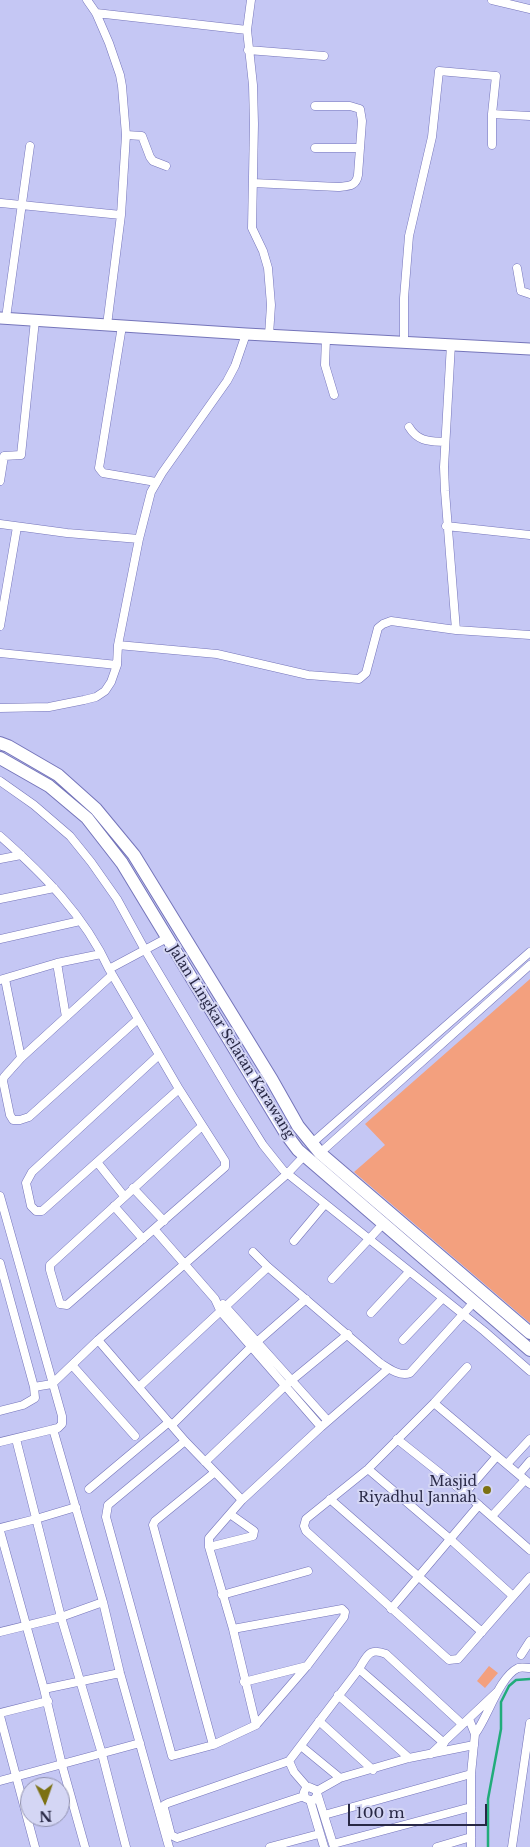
<!DOCTYPE html>
<style>
body{margin:0}
#map{position:relative;width:530px;height:1847px;overflow:hidden;background:#c5c7f4;font-family:"Libre Baskerville",serif}
canvas{display:block}
.north{position:absolute;left:20px;top:1777px;width:50px;height:50px;box-sizing:border-box;background:#d4d6f4;border:1px solid #8f90ae;border-radius:50%;rotate:177deg;font-size:14px;font-weight:700;line-height:20px;text-align:center;color:#282845}
.north::after{content:'';display:block;margin:auto;width:18px;height:22px;background:#7c7112;clip-path:polygon(50% 0,100% 100%,50% 72%,0 100%)}
.scale{position:absolute;left:348px;top:1804px;width:139px;height:22px;box-sizing:border-box;border:2px solid #282845;border-top:0;padding-left:6px;font-size:15px;line-height:18px;white-space:nowrap;color:#282845;-webkit-text-stroke:4px #d4d6f4;paint-order:stroke}
</style>
<div id="map">
<canvas width="530" height="1847"></canvas>
<div class="north">N</div>
<div class="scale">100 m</div>
</div>
<script>
const c = document.querySelector('canvas').getContext('2d');
c.lineJoin = 'round';
function paint(path, color) {
  c.fillStyle = color;
  c.fill(path, 'evenodd');
}
function stroke(path, color, width, dash) {
  c.strokeStyle = color;
  c.lineWidth = width;
  c.lineCap = dash ? 'butt' : 'round';
  c.setLineDash(dash || []);
  c.stroke(path);
}
function label(font, color, halo, rows, align = 'center') {
  c.font = font + ' "Libre Baskerville",serif';
  c.lineWidth = 4;
  c.setLineDash([]);
  c.textBaseline = 'middle';
  c.strokeStyle = halo;
  c.fillStyle = color;
  for (const [text, x, y, turn = 0] of rows) {
    c.save();
    c.translate(x, y);
    c.rotate((+turn || 0) * Math.PI / 180);
    c.textAlign = isNaN(turn) ? turn : align;
    if (halo) c.strokeText(text, 0, 0);
    c.fillText(text, 0, 0);
    c.restore();
  }
}
const green = new Path2D(`
 M530 979V1323L354 1172 385 1145 365 1124Z
 M489 1666 498 1673 485 1688 477 1681Z`);
const stream = new Path2D(`
 M488 1847V1799L501 1729V1702L509 1686 516 1680 530 1679`);
const street = new Path2D(`
 M87 0 96 13 109 43 120 75 122 86 126 135 121 215 107 325
 M251 0 247 30 253 85 254 124 252 228 263 251 268 268 271 305 269 335
 M492 0 530 9
 M96 13 247 30
 M248 50 324 56
 M126 135 142 136 150 157 153 161 166 166
 M492 145V114
 M315 148H359
 M253 183 338 187C348 186 356 187 358 175L362 121 360 109 350 106H315
 M1 203 121 215
 M517 268 521 291 530 294
 M6 318 30 146
 M122 326 99 468 103 473 156 482
 M326 338 325 365 334 395
 M404 342V298L409 236 432 137 439 71 496 76 492 114 530 116
 M451 344 444 467 445 491 456 630
 M409 427C418 442 430 441 445 442
 M0 481 4 456 21 455 35 320
 M0 524 67 533 139 539
 M446 526 530 535
 M0 626 17 527
 M118 645 217 654 308 675 359 679 366 673 378 628 383 624 391 621 456 630 530 635
 M0 653 117 665
 M0 708 49 707 84 700 96 697 105 691 111 682 117 665 118 645 139 539 151 492 162 473 227 381 235 366 246 334
 M0 781 34 805 70 836 91 862 117 899 145 950 233 1097 263 1145 283 1170 484 1331 530 1371
 M0 836C44 875 84 915 109 969L179 1089 225 1161V1167L67 1305 60 1304 50 1270V1265L202 1126
 M0 859 21 855
 M0 899 54 888
 M0 939 80 921
 M57 963 66 1017
 M109 969 167 938
 M112 975 21 1058 4 1077 3 1081 10 1115 13 1120H20L29 1117 138 1019
 M5 979 21 1058
 M0 980 57 963 101 954
 M159 1055 32 1172 26 1183 31 1206 36 1211H42L179 1089
 M311 1144 530 952
 M320 1153 530 965
 M97 1162 124 1196
 M133 1188 164 1221
 M0 1196 62 1416V1424L58 1428 0 1442
 M114 1206 143 1239
 M154 1229 215 1299 221 1312 321 1427
 M294 1241 325 1204
 M253 1252 268 1267 380 1363C388 1368 400 1377 410 1373L474 1302
 M0 1263 34 1387 35 1398 23 1405 0 1411
 M332 1279 383 1224
 M223 1304 328 1421
 M371 1313 409 1272
 M98 1340 185 1441 242 1500
 M403 1340 442 1299
 M72 1365 135 1436
 M467 1367 434 1403 368 1469 306 1519 304 1526 306 1531 449 1660 458 1659 530 1577
 M34 1387 52 1384 98 1340 287 1174 304 1156
 M139 1387 268 1267
 M434 1403 530 1484
 M172 1425 251 1347 306 1299
 M53 1429 103 1602 120 1673 169 1847
 M16 1439 61 1617 102 1754 126 1847
 M397 1439 465 1493 530 1550
 M185 1441 108 1505 106 1517 172 1756 213 1745 256 1725 307 1666 344 1617 345 1612 342 1609 233 1629
 M205 1462 286 1385 348 1334
 M507 1464 530 1439
 M368 1469 450 1539 513 1596
 M519 1474 530 1461
 M89 1489 169 1422
 M465 1493 497 1456
 M330 1499 482 1632
 M492 1516 525 1480
 M0 1528 36 1519 76 1507
 M0 1531 44 1689 62 1765 85 1847
 M209 1547 253 1536 254 1531 230 1514
 M222 1595 308 1571
 M391 1609 479 1505
 M0 1632 61 1617 103 1602
 M521 1655 530 1641
 M359 1669 444 1743
 M244 1682 307 1666
 M44 1689 120 1673
 M338 1695 409 1758
 M0 1713 48 1701
 M0 1716 35 1847
 M469 1719 475 1734 471 1774V1847
 M319 1721 373 1770
 M256 1725 233 1629 209 1547V1538L242 1500 321 1427 388 1369
 M475 1734C488 1717 499 1677 518 1668 522 1667 526 1668 530 1668
 M213 1745 153 1525 155 1521 215 1472
 M301 1746 340 1778
 M431 1754 497 1692
 M289 1761 294 1772 307 1787
 M0 1781 140 1743
 M317 1791 340 1778 409 1758 474 1745
 M317 1795 314 1800H310L305 1798 304 1792 306 1788 309 1787 316 1790 334 1847
 M304 1796 177 1838 171 1835 164 1808V1805L168 1803 289 1761 359 1669C367 1656 369 1647 386 1654L462 1724
 M310 1800 324 1847
 M324 1815 471 1774
 M333 1844 471 1807
 M270 1847 319 1834
 M437 1847 471 1837
 M512 1847 530 1723`);
const secondary = new Path2D(`
 M0 318 246 334 530 349`);
const primary = new Path2D(`
 M0 743 8 746 58 775 96 809 134 855 272 1080 298 1126 320 1153 530 1333
 M0 758 49 786 87 818 122 863 286 1134 298 1150 530 1350`);
const markers = [
 [487,1490,5,"#7c7112"]
];
const streetNames = [
 ["Jalan Lingkar Selatan Karawang",231,1042,58]
];
const poiNames = [
 ["Masjid",477,1482],
 ["Riyadhul Jannah",477,1498]
];
paint(green, '#f3a07e');
stroke(stream, '#21ac7a', 2.5);
stroke(street, '#7575ba', 9);
stroke(secondary, '#7575ba', 13);
stroke(primary, '#7575ba', 14);
stroke(street, '#fff', 8);
stroke(secondary, '#fff', 11);
stroke(primary, '#fff', 12);
for (const [x, y, r, color] of markers) {
  const dot = new Path2D();
  dot.arc(x, y, r, 0, 2 * Math.PI);
  c.fillStyle = color;
  c.fill(dot);
  stroke(dot, '#d4d6f4', 2);
}
label('14px', '#282845', '#d4d6f4', streetNames);
label('14px', '#282845', '#d4d6f4', poiNames, 'right');
</script>
